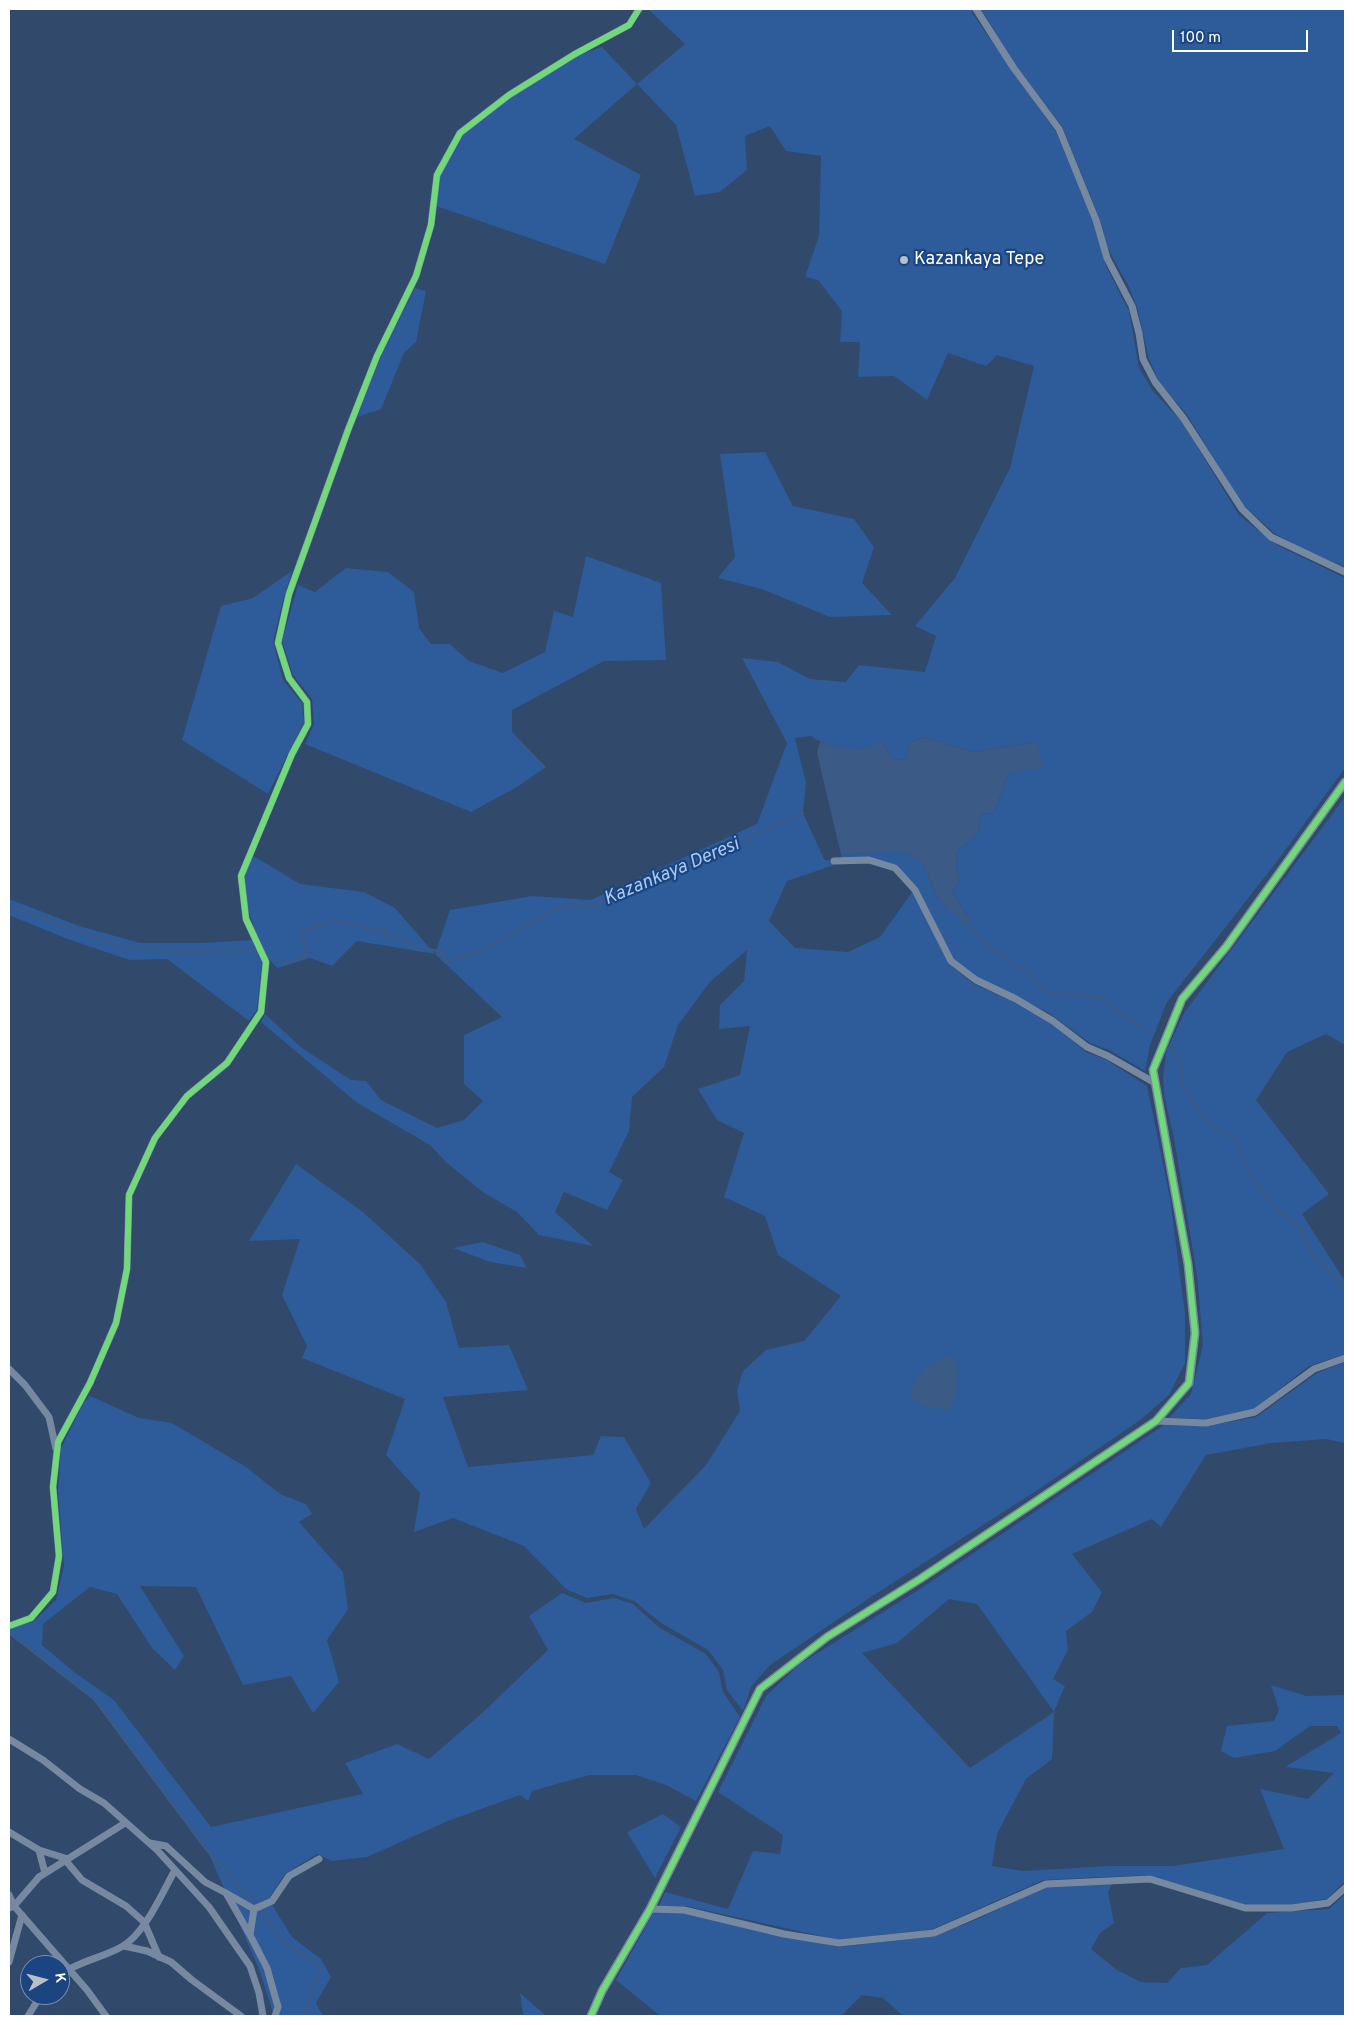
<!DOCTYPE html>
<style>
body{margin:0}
#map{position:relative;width:1354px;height:2025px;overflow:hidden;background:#31496a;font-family:Overpass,sans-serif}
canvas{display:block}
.frame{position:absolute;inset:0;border:10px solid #fff;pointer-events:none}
.north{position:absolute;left:20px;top:1955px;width:50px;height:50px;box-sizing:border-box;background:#1a4581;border:1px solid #768fb3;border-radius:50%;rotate:82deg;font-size:14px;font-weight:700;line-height:20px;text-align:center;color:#fff}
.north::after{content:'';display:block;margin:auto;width:18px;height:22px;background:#b7bfcb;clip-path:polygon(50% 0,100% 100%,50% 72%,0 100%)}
.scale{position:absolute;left:1172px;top:30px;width:136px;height:22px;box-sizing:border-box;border:2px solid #fff;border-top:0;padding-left:6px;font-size:15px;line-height:18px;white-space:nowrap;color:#fff;-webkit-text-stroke:4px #1a4581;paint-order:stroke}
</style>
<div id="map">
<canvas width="1354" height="2025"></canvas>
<div class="frame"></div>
<div class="north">K</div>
<div class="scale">100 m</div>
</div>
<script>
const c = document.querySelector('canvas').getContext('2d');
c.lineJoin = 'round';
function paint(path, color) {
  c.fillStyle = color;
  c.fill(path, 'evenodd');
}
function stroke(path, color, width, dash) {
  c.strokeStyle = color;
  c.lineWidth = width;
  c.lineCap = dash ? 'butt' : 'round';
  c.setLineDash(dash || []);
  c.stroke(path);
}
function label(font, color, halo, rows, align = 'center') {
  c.font = font + ' Overpass,sans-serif';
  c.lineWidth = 4.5;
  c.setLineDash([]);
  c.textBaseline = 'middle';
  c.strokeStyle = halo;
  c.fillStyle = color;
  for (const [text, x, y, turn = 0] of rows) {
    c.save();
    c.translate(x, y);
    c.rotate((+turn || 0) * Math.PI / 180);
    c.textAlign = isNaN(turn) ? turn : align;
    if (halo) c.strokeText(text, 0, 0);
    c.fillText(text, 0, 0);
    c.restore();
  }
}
const green = new Path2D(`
 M648 9H972V13L1056 132 1093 220 1106 266 1129 311 1139 368 1153 391 1182 422 1239 515 1277 545 1345 578V768L1278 860 1167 1002 1150 1045 1145 1071 1109 1050 1090 1043 1049 1013 977 977 953 959 917 887 896 866 842 859 841 855 904 850 924 865 938 899 971 925 969 918 951 890 960 883 956 867 957 851 978 834 980 815 994 813 1009 772 1037 742 974 752 922 737 911 742 906 759 893 760 881 742C860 755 831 750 811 736L795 738 806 782 803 813 824 859 837 864 787 881 769 921 795 948 848 952 880 937 913 891 948 963 974 984 1017 1003 1053 1024 1086 1052 1107 1060 1147 1086 1170 1198 1185 1313V1363L1169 1395 1139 1421 1039 1489 874 1595 770 1665 751 1687 743 1711 727 1690 723 1670 708 1650 661 1623 634 1601 613 1594 587 1598 566 1589 524 1546 453 1518 414 1532 420 1493 386 1455 405 1399 302 1358 307 1346 282 1295 300 1239 249 1241 296 1164 363 1212 420 1264 446 1302 459 1348 509 1345 528 1390 443 1397 468 1467 593 1455 601 1436 624 1437 651 1483 636 1509 644 1529 706 1465 740 1411 737 1390 743 1371 766 1350 804 1341 841 1296 778 1255 765 1216 724 1197 744 1133 717 1120 698 1089 740 1075 750 1026 719 1029 720 1005 744 981 747 950 710 982 678 1025 664 1067 632 1097 629 1131 609 1172 623 1180 607 1210 564 1192 555 1212 593 1246 539 1235 517 1212 484 1193 447 1163 430 1145 356 1102 261 1022 265 1014 302 1048 351 1080 366 1081 381 1100 437 1128 464 1120 483 1101 464 1084V1035L502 1017 435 954 357 941 332 966 310 958 278 968C258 954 244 901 244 877 244 870 250 862 252 855L300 884 364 892 395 908 435 954 450 910 532 896 591 900 757 824 787 743 742 658 778 662 810 679 846 682 859 665 925 672 936 636 915 626 955 578 1010 468 1034 366 997 355 986 366 948 353 927 400 894 376 858 377 860 342H840L842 311 818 280 805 277 819 236 821 156 786 151 770 126 745 136 747 170 720 192 695 196 676 125 637 84 574 139 641 175 605 264 436 206 440 175 461 135 510 97 578 55 602 47 637 84 685 44Z
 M981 9H1345V567L1302 549 1274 533 1241 503 1188 416 1159 382 1149 359 1137 307 1128 285 1107 247 1097 212 1062 126 1017 67Z
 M415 288 426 291 416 342 404 353 381 409 357 417 382 354Z
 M765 452 793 506 854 519 874 547 862 583 892 615 830 617 762 589 718 578 735 557 720 454Z
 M586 556 661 583 666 660 604 661 512 710V732L546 767 517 787 471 812 305 744 314 724 312 699 293 675 282 641 298 585 315 592 346 568 388 572 414 592 419 628 431 644H450L469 661 503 673 545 652 554 611 573 617Z
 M292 571 284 597 273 642 283 680 302 703 304 722 268 794 182 740 221 606 253 598Z
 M1345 797V1045L1326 1034 1287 1052 1256 1100 1329 1194 1302 1214 1345 1281V1354L1309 1366 1254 1409 1206 1419 1169 1418 1191 1394 1203 1345 1197 1275 1174 1138 1164 1095 1163 1077 1166 1052 1184 1013Z
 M9 899 79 926 140 943H202L252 940 262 962 257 1010 249 1021 167 959 129 960 65 938 9 915Z
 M483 1242 520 1255 527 1268 490 1262 453 1248Z
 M1345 1362V1443L1326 1439 1272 1443 1206 1455 1161 1527 1152 1519 1072 1554 1102 1592 1092 1612 1066 1631 1068 1650 1053 1679 1065 1686 1054 1712 1052 1759 1026 1779 997 1834 992 1866 1023 1871 1108 1866H1173L1284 1849 1260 1789 1308 1799 1334 1773 1285 1767 1341 1733 1337 1726H1310L1275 1751 1234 1758 1221 1751 1227 1726 1274 1721 1279 1710 1271 1685 1306 1696 1345 1695V1881L1327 1899 1289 1905H1246L1148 1875 1043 1880 933 1929 839 1940 686 1906H659L665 1892 728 1909 753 1851 780 1854 783 1835 718 1792 766 1696 800 1664 920 1589 1164 1425 1207 1426 1256 1417 1317 1373ZM949 1599 977 1604 1054 1712 970 1768 862 1653 897 1643Z
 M90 1396 139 1418 172 1423 246 1467 280 1494 306 1504 312 1514 299 1522 343 1572 348 1609 327 1640 339 1682 313 1713 291 1676 243 1685 196 1587 140 1586 184 1656 175 1670 152 1648 117 1594 90 1587 43 1624 42 1645 74 1672 114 1700 211 1827 363 1794 345 1763 397 1744 429 1759 481 1714 548 1650 529 1616 562 1593 586 1603 614 1598 633 1604 660 1628 706 1654 719 1672 723 1692 740 1717 696 1801 666 1785 636 1775H589L532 1791 528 1801 520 1795 448 1821 367 1857 332 1861 317 1854 285 1874 269 1898 254 1905 224 1888 208 1852 94 1699 9 1633V1629L34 1621 56 1600 64 1566 58 1491 61 1448 83 1404Z
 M663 1814 681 1827 655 1878 627 1832Z
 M1112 1884 1108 1892 1114 1923 1100 1933 1091 1949 1117 1970 1141 1982 1167 1983 1181 1968 1207 1965 1267 1913 1329 1909 1345 1894V2016H903L883 1998 862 1995 841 2016H660L616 1980 654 1912H684L838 1947 935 1936 980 1918 1047 1886Z
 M226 1893 254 1909 272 1905 292 1937 321 1959 331 1977 316 2003 323 2016H274L259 1969Z
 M520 1993 546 2016H523Z`);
const water = new Path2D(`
 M922 737 974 752 1037 742 1043 768 1009 772 994 813 980 815 978 834 957 851 956 867 960 883 951 890 969 918 971 925 964 923 938 899 924 865 904 851 841 855 817 753 820 742C842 749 861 754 881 741L893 760 905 759 911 742Z
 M948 1354 957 1365 956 1393 950 1410 923 1406 912 1399 911 1388 923 1370Z`);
const stream = new Path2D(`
 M9 906 118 946 183 952 255 950 259 953
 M971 925 988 946 1008 958 1017 969 1031 971 1036 983 1048 992 1064 995 1098 996 1147 1032
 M266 956C283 965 289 963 306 957L303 931 338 920 379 932 384 929V935L405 940 417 947 443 952 445 962 484 950 544 916 566 905 595 906 612 896 632 890 647 881 691 863 719 857 750 838 803 813
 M1171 1046 1181 1062 1183 1085 1202 1114 1215 1129 1236 1139 1248 1171 1265 1196 1279 1212 1300 1227 1315 1260 1335 1275 1345 1293
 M9 1633 94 1699 208 1852 264 1913 277 1937 321 1967 305 2013 306 2016`);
const minor = new Path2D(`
 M976 9 1013 67 1059 129 1096 220 1107 258 1132 306 1139 333 1143 359 1155 382 1184 419 1242 509 1271 537 1345 572
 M834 861 869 860 895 868 915 890 951 961 976 980 1016 999 1053 1021 1087 1047 1108 1056 1155 1083
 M9 1369 25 1385 49 1417 56 1449
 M1156 1421 1206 1423 1255 1412 1314 1369 1345 1358
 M9 1626 31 1618 53 1592 59 1556 53 1487 58 1442 90 1383 116 1323 127 1269 129 1195 155 1138 187 1096 227 1063 261 1012 266 962 246 919 241 876 292 754 308 724 307 702 289 678 278 643 289 594 348 430 377 356 416 276 431 225 437 175 460 133 509 95 575 54 629 25 639 9
 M9 1739 43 1760 80 1789 104 1803 157 1850 209 1907 250 1966 259 1993 263 2016
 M9 1832 39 1850
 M150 1843 166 1846 205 1882 226 1893 250 1935 267 1968 278 2007 275 2016
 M66 1861 82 1880 126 1906 144 1922 159 1957
 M45 1873 39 1850 68 1859
 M226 1893 254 1909 272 1901 289 1876 319 1859
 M9 1895 14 1906 87 1990 106 2016
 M9 1908 14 1906 39 1877 125 1823
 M650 1909 684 1910 784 1934 839 1943 934 1933 1046 1884 1150 1879 1245 1908H1291L1328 1903 1345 1888
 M250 1935 254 1909
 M124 1946 147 1951 171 1962 192 1980 241 2016
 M9 1962 22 1915
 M60 1975C78 1961 103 1958 123 1946 145 1933 162 1893 175 1870
 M28 2016 41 1995`);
const tertiary = new Path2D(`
 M591 2016 602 1991 650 1909 760 1689 827 1637 920 1579 1156 1421 1189 1383 1195 1333 1188 1264 1153 1070 1182 999 1226 947 1345 782`);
const cycleway = new Path2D(`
 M9 1626 31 1618 53 1592 59 1556 53 1487 58 1442 90 1383 116 1323 127 1269 129 1195 155 1138 187 1096 227 1063 261 1012 266 962 246 919 241 876 292 754 308 724 307 702 289 678 278 643 289 594 348 430 377 356 416 276 431 225 437 175 460 133 509 95 575 54 629 25 639 9
 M591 2016 602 1991 650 1909 760 1689 827 1637 920 1579 1156 1421 1189 1383 1195 1333 1188 1264 1153 1070 1182 999 1226 947 1345 782`);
const markers = [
 [904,260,5,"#b7bfcb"]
];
const poiNames = [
 ["Kazankaya Tepe",914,260]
];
const waterNames = [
 ["Kazankaya Deresi",672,873,-23]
];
paint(green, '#2e5b99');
paint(water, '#3b5a85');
stroke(stream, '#3b5a85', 2.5);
stroke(minor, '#7789a0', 7);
stroke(tertiary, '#7789a0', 9);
stroke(cycleway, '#71d979', 6);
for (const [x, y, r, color] of markers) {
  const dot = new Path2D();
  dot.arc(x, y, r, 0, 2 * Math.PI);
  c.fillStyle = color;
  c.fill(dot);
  stroke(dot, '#1a4581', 2);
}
label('18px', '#fff', '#1a4581', poiNames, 'left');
label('italic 19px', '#a9c9f2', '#1a4581', waterNames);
</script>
